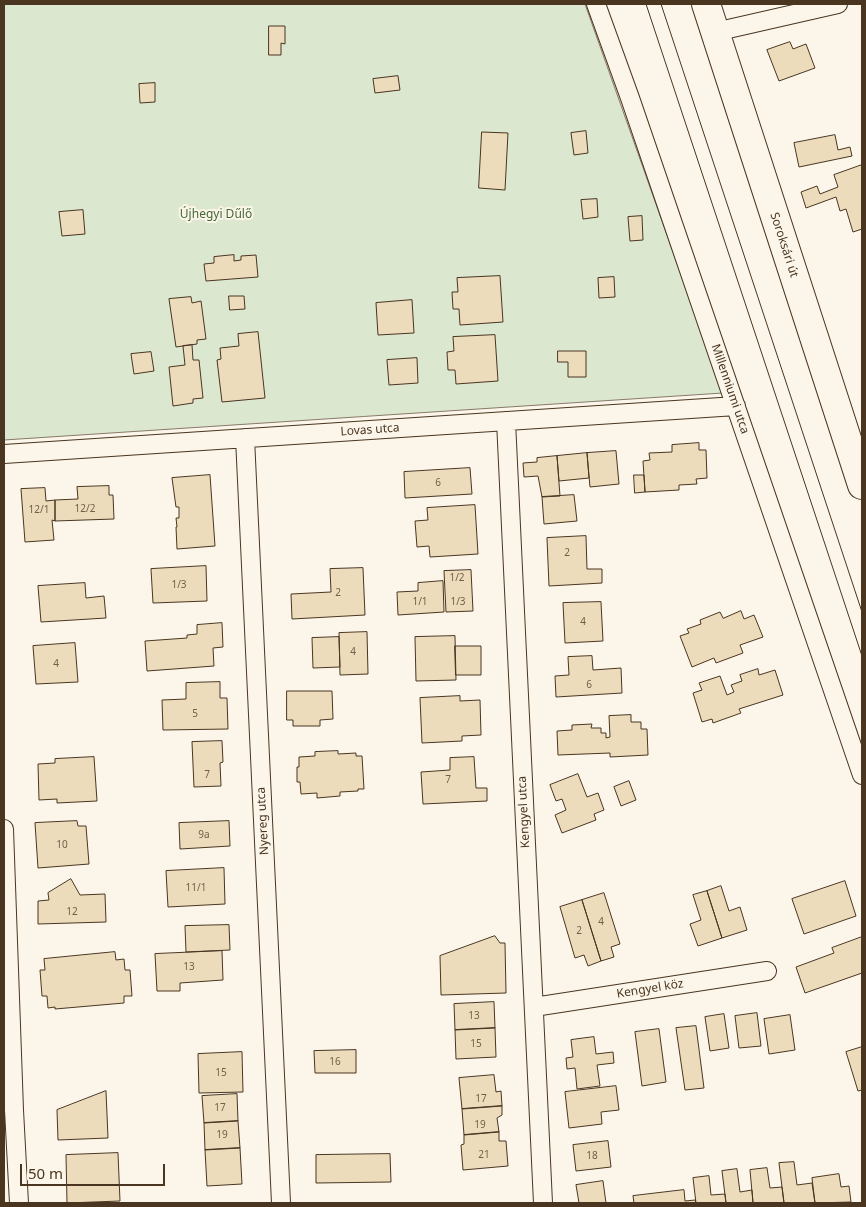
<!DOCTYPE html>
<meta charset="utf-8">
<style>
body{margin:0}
#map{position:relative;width:866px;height:1207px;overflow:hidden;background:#fbf6e9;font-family:"Noto Sans",sans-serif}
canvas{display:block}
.frame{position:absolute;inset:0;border:5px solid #4a3520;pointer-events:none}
.scale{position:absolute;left:20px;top:1164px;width:145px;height:22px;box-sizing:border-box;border:2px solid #4a3520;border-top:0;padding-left:6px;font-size:15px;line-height:18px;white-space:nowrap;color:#4a3520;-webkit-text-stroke:4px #fbf6e9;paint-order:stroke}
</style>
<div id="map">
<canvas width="866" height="1207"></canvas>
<div class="frame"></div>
<div class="scale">50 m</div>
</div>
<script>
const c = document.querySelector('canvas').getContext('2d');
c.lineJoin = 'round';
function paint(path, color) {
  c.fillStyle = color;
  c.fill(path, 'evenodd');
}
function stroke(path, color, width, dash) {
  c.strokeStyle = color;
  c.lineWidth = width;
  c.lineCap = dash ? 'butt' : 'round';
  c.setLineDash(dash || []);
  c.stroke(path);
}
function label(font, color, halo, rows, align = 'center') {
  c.font = font + ' "Noto Sans",sans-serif';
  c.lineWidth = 4;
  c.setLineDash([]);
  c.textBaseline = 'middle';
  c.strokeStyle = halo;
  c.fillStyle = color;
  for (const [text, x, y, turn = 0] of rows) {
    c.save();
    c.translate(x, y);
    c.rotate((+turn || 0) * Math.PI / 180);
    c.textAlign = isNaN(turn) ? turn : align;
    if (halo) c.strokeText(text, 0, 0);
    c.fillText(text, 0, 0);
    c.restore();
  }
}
const green = new Path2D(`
 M4 4H585L723 393 4 440Z`);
const building = new Path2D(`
 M269 26H285V44L281 43V55H269Z
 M790 42 793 49 806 44 815 68 779 81 767 50Z
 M398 76 400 90 375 93 373 79Z
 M155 83V102L140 103 139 84Z
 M586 131 588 153 574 155 571 133Z
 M482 132 508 133 505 190 479 188Z
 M835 135 838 150 850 147 852 156 799 167 794 143Z
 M862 165V229L853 232 846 209 840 211 836 197 806 208 801 192 817 186 820 194 838 187 834 175Z
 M597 199 598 217 583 219 581 200Z
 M83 210 85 234 62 236 59 212Z
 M642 216 643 240 630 241 628 217Z
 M234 255V261L241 260V256L256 255 258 277 206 281 204 264 214 263V257Z
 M500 276 503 322 460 325 459 309H453L452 292H458L457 278Z
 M614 277 615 297 599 298 598 278Z
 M229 296H244L245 309 230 310Z
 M191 297 192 303 201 301 206 339 197 340V344L176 347 169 299Z
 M412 300 414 333 378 335 376 303Z
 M258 332 265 398 222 402 217 360 221 359 220 348 239 346 238 334Z
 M495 335 498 381 456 384 455 370H448L447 352 454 351 453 337Z
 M192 345 193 360H199L203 398 193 399V403L173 406 169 367 185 365 183 346Z
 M558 351H586V377H568V362H558Z
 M151 352 154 371 134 374 131 354Z
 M417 358 418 383 389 385 387 360Z
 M699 443V450H706L707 478 696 479 697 484 679 485V490L645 492 643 461 650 460 649 453 672 452V445Z
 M616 451 619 484 590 487 587 453Z
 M587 453 589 478 559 481 557 456Z
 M557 456 560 496 542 497 538 476 524 477 523 463 537 462V458Z
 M470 468 472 494 405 498 404 472Z
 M210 475 215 546 177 549 176 527H177L176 518H179V507H176L172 478Z
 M634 475H644L645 492 635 493Z
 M109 486V495H113L114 519 55 521V500L78 499 77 487Z
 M45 488 46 501 55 500V521L52 520 54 540 25 542 21 489Z
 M574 495 577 521 544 524 542 497Z
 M475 505 478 554 430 557 429 546 417 547 415 521 428 520 427 508Z
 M586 536 587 569H602V583L549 586 547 538Z
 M206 566 207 601 153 603 151 569Z
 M363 568 365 615 292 619 291 594 331 592 330 569Z
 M471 570 473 611 446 612 444 571Z
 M443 581 444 612 398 615 397 592 418 591V583Z
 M85 583 86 598 104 596 106 618 41 622 38 586Z
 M601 602 603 641 565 643 563 603Z
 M741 611 744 619 754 615 763 637 740 645 743 653 716 663 714 658 692 667 680 636 689 633 687 629 701 624 700 620 720 612 723 618Z
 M222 623 223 647 213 648 214 666 147 671 145 641 187 638V635L197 634V625Z
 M367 632 368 674 340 675 339 633Z
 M455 636 456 680 416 681 415 637Z
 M339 637 340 667 313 668 312 638Z
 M75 643 78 682 36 684 33 646Z
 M455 646H481V675H456Z
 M592 656 593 670 621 668 622 693 556 697 555 676 569 675 568 657Z
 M758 669 759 675 775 670 783 695 739 709 741 713 713 723 712 719 702 722 693 693 702 690 699 683 720 676 727 695 734 692 731 685 742 681 740 675Z
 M220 682V698H227L228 729 163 730 162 700 186 699V683Z
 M287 691H332L333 719 320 720V726H293V720H287Z
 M460 696V701L480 700 481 735 462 736V741L422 743 420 698Z
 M631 715V722H641V729H647L648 755 610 757V753L558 755 557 731 572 730V725L592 724 591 728H601V733H606V738L610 737 609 716Z
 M222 741 223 762 220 763 221 786 194 787 192 742Z
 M338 751V754L356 753V756H362L364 789H358V791L340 792V796L317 798V793L301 794 300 782H297V767H299V757L315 756V752Z
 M94 757 97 801 57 803V799L39 800 38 764 55 763V759Z
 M474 757 476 788H487V801L423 804 421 772 450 770V758Z
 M578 774 587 797 598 793 604 810 594 814 596 820 562 833 555 815 566 810 562 799 556 801 550 785Z
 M629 781 636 800 621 806 614 787Z
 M77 821 78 826H86L89 864 38 868 35 823Z
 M229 821 230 846 180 849 179 823Z
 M224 868 225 904 168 907 166 871Z
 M71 879 80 895 105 894 106 922 38 924V901L49 900 48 893Z
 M845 881 856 916 804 934 792 899Z
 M721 886 729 911 740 907 747 930 722 938 707 891Z
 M707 891 722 938 698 946 690 924 701 920 693 895Z
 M604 893 620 944 611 947 614 957 601 961 582 900Z
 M582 900 601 961 588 966 584 955 575 958 560 907Z
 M229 925 230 950 186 952 185 926Z
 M495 936 500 943H505L506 993 441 995 440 956Z
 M862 937V973L805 993 796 967 834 953 832 948Z
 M222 951 223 980 180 983V991H157L155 954Z
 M115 952 116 960 124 959 125 970H130L132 996H124V1003L55 1009V1007L48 1008 47 996H42L40 970H45L44 959Z
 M494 1002 495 1028 455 1030 454 1004Z
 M757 1013 761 1046 739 1048 735 1016Z
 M724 1014 729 1048 710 1051 705 1017Z
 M790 1015 795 1050 769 1054 764 1019Z
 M696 1026 704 1088 685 1090 676 1028Z
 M495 1028 496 1057 456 1059 455 1030Z
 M659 1029 666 1082 642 1086 635 1032Z
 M594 1037 596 1054 613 1052 614 1063 597 1065 600 1086 577 1089 575 1068 567 1069 566 1058 573 1057 571 1040Z
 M862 1047V1090L858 1091 846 1052Z
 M356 1050V1073H315L314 1051Z
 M242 1052 243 1092 199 1093 198 1054Z
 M494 1075 496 1092 501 1091 502 1106 462 1109 459 1078Z
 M616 1086 619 1110 601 1112 602 1124 569 1128 565 1092Z
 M106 1091 108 1138 58 1140 57 1110Z
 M237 1094 238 1121 204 1123 202 1096Z
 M502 1106V1115L497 1118 499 1132 464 1135 462 1109Z
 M238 1121 240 1148 205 1150 204 1123Z
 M499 1132V1141H506L508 1166 463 1170 461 1145 464 1144V1135Z
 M608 1141 611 1167 576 1171 573 1145Z
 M240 1148 242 1184 207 1186 205 1150Z
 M118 1153 120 1201 67 1203 66 1155Z
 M390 1154 391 1182 316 1183V1155Z
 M794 1162 797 1185 812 1183 815 1203H784L779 1163Z
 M767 1168 770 1188 782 1187 784 1203H753L750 1170Z
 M737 1169 740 1192 752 1190 753 1203H726L722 1171Z
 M839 1174 841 1187 849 1186 851 1202 815 1203 812 1178Z
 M709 1176 711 1195 725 1194 726 1203H696L693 1178Z
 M603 1181 606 1203H579L576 1185Z
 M684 1190 685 1201 695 1200 696 1203H634L633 1196Z`);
const minor = new Path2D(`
 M596 4 630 98 862 775
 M715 32 838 4
 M506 421 543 1203
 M245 438 281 1203
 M4 454 736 406
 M4 829 14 1110 19 1203
 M534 1007 767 971`);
const primary = new Path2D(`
 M706 4 862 485`);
const tram = new Path2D(`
 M646 4 862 656
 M661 4 862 612`);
const numberNames = [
 ["6",438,483],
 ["12/2",85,509],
 ["12/1",39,510],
 ["2",567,553],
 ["1/2",457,578],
 ["1/3",179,585],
 ["2",338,593],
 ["1/1",420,602],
 ["1/3",458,602],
 ["4",583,622],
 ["4",353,652],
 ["4",56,664],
 ["6",589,685],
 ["5",195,714],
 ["7",207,775],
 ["7",448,780],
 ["9a",204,835],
 ["10",62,845],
 ["11/1",196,888],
 ["12",72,912],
 ["4",601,922],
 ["2",579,931],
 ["13",189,967],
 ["13",474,1016],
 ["15",476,1044],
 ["16",335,1062],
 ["15",221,1073],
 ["17",481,1099],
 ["17",220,1108],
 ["19",480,1125],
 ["19",222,1135],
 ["21",484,1155],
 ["18",592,1156]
];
const parkNames = [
 ["Újhegyi Dűlő",216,215]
];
const streetNames = [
 ["Soroksári út",784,245,72],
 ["Millenniumi utca",730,389,71],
 ["Lovas utca",370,430,-4],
 ["Kengyel utca",524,812,-93],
 ["Nyereg utca",263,821,-93],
 ["Kengyel köz",650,989,-9]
];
paint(green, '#dce7d0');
stroke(green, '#887966', 1);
paint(building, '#ecdcbc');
stroke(building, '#4a3520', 1);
stroke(minor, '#4a3520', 20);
stroke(primary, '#4a3520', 30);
stroke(minor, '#fbf6e9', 18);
stroke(primary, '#fbf6e9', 28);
stroke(tram, '#4a3520', 1);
label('10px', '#725f47', null, numberNames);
label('12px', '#436837', '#fbf6e9', parkNames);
label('12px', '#4a3520', '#fbf6e9', streetNames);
</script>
